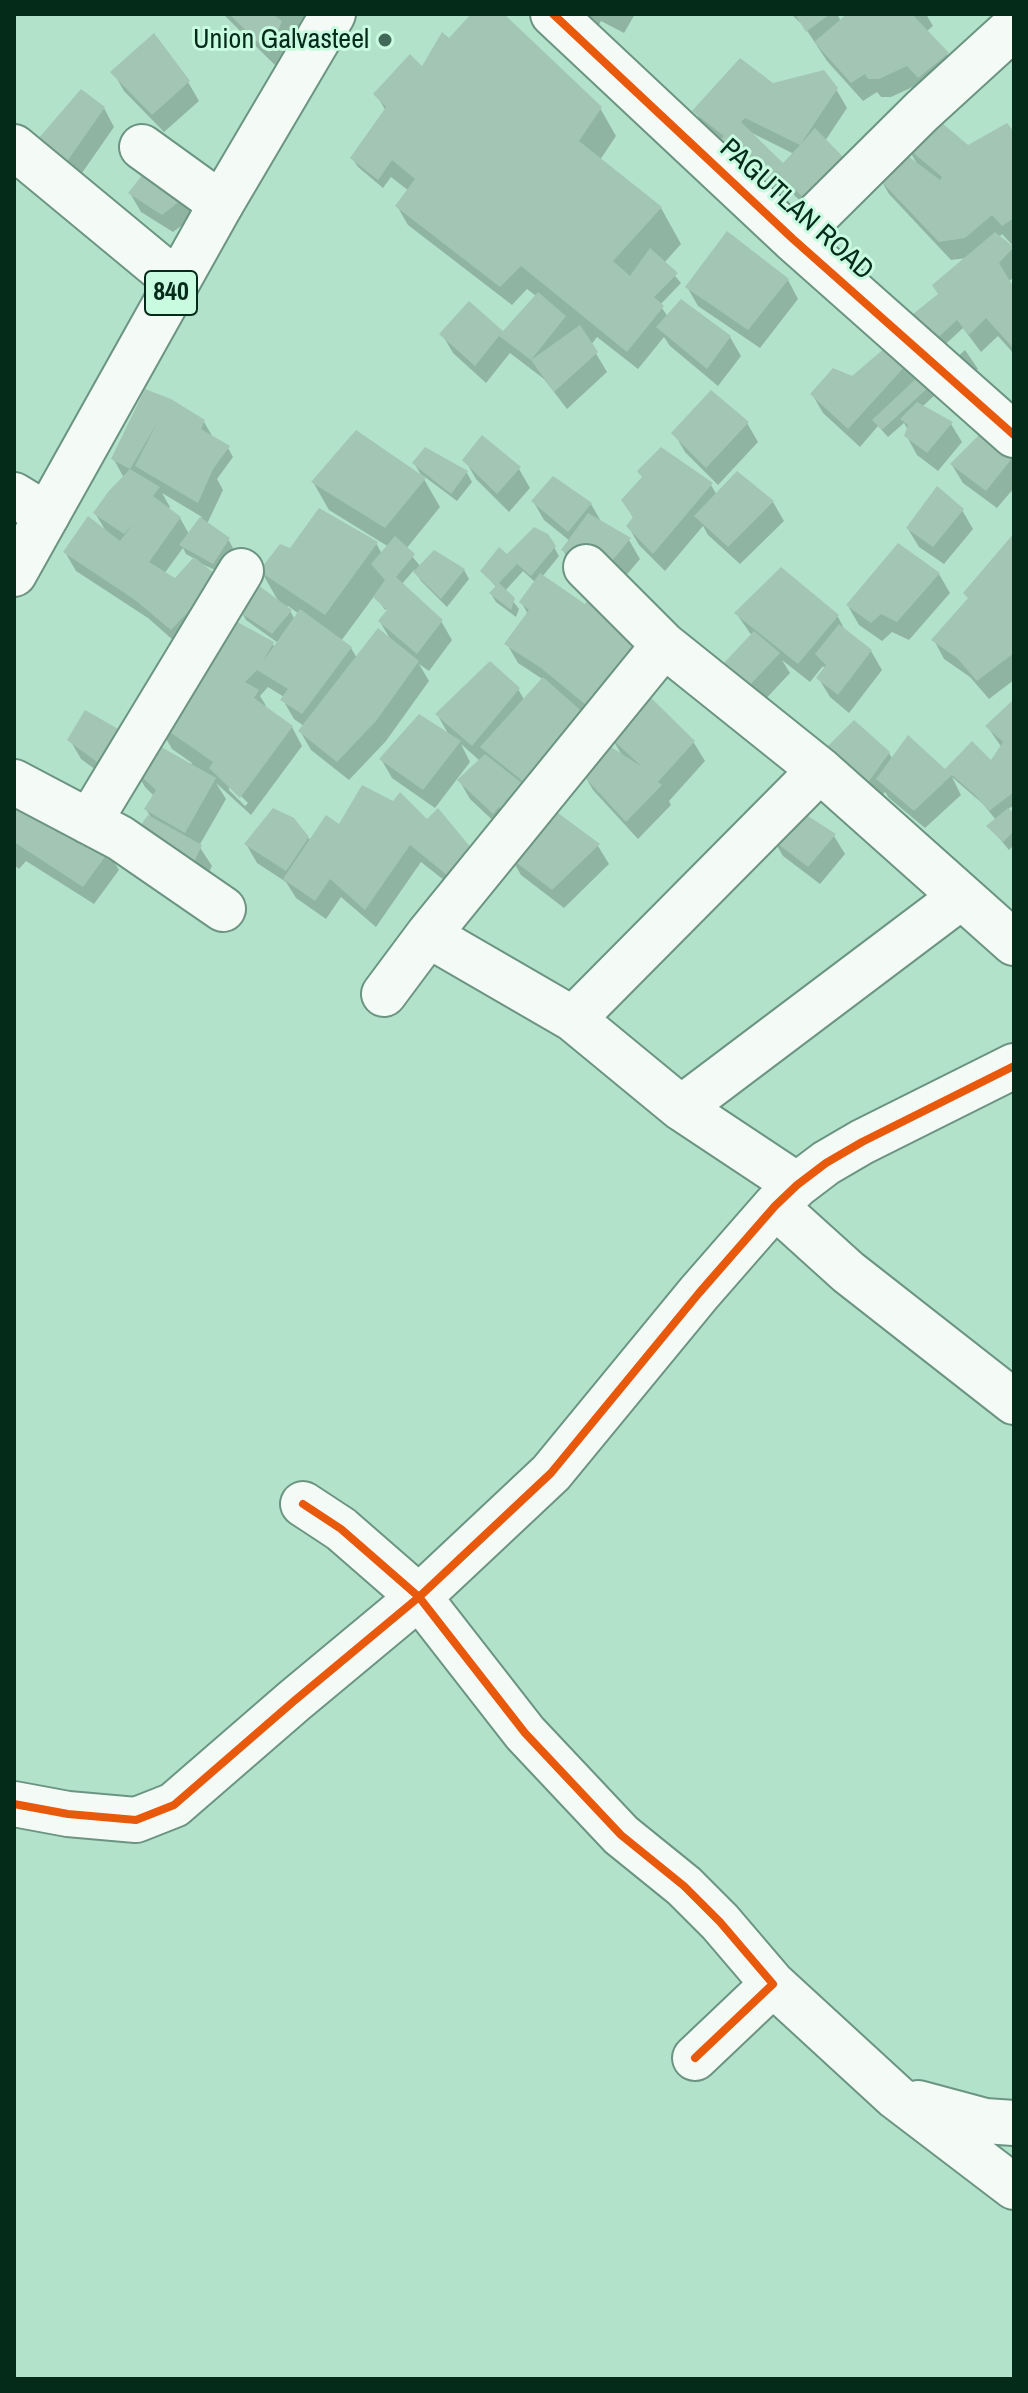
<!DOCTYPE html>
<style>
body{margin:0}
#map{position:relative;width:1028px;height:2393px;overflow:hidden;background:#b3e2ca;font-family:"Archivo Narrow",sans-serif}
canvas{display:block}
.frame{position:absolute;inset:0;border:16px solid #042a1a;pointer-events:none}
</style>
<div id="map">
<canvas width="1028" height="2393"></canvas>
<div class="frame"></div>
</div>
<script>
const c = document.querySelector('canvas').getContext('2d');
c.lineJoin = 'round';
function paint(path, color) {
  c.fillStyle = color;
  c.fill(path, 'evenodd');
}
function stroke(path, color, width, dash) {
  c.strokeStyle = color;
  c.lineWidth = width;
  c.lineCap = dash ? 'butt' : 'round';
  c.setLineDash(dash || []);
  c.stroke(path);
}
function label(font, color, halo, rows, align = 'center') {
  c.font = font + ' "Archivo Narrow",sans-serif';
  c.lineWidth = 6;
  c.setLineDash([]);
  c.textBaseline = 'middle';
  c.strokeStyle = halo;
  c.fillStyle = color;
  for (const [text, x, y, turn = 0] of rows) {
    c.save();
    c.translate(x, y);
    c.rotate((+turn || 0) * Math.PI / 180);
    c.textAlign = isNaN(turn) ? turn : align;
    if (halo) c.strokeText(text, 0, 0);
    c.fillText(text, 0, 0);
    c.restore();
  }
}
const shadow = new Path2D(`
 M223 14H309L290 40 280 70Z
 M474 14H501L600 108 616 136 600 160 661 208 681 244 664 263 681 283 660 305 668 317 730 337 741 356 718 386 670 346 664 337 638 369 597 337 591 345 607 372 567 409 544 379 510 353 486 383 453 353 442 334H503L536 296 527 289 512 305 408 225 397 206 409 191 391 177 383 188 358 167 352 158 386 111 376 94 423 69 455 46Z
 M577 14H635L624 33 601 21 599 25Z
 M791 14H837L841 21 850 14H926L933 26 926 32 947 54 958 73 919 84 891 97H881L877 92 863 101 827 61 804 26Z
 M113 72 188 82 199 101 164 132 124 91Z
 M836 89 847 108 825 141 821 221 788 189 777 201 706 130 695 111ZM750 132 794 154 783 166Z
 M104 108 114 127 75 183 46 165Z
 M1014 135V247L1002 234 999 237 1014 252V277L1008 282 1014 292V354L998 336 981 352 963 328 936 353 940 295 967 258 951 260 889 194 878 175 919 167 906 145 968 148Z
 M155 162 204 209 173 232 141 212 130 193Z
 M788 280 798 299 760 348 698 306 687 287Z
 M965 350 978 369 966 379 953 361Z
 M907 365 916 381 937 393 922 407 951 424 962 442 938 471 917 455 906 435 908 430 904 423 888 437 878 426 860 447 823 413 812 394 852 379Z
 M146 391 204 422 214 439 228 448 233 457 217 479 223 490 207 524 228 539 233 548 219 572 198 562 218 580 182 648 148 618 76 571 65 552 107 533 95 513 124 478 113 458ZM162 493 202 517 189 534 180 518 168 509 170 507ZM183 548 186 554 195 559 175 581 164 574Z
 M747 423 758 442 718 485 685 452 674 433Z
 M425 449 467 473 472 482 457 501 421 474 440 507 406 549 421 567 434 553 464 570 469 579 447 607 421 581 414 570 402 584 441 621 452 640 429 671 419 664 429 681 386 741 349 780 311 750 300 731 304 726 294 719 283 700 284 697 268 687 260 696 265 704 268 711 292 727 302 746 251 815 216 783 226 799 199 846 212 866 200 891 133 840 150 816 146 809 154 796 145 787 134 768 190 766 192 763 172 749 156 721 272 643 275 648 281 645 246 620 241 611 280 604 261 571 291 550 376 543 382 554 389 547 329 510 313 482 423 478 414 463ZM404 586 380 622 391 640 357 658 351 648 341 641 375 595 385 610ZM287 605 299 614 295 620ZM229 784 248 803 245 806 229 790Z
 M1014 454V488L997 508 963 483 952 465Z
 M465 460 519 469 530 488 509 512 476 479Z
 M737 474 773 502 784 521 740 564 708 535 703 526 665 571 639 545 628 526 634 519 623 501 711 485 717 495Z
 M533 501 591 504 602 523 629 540 640 559 613 591 574 569 563 550 570 541 544 520Z
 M962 510 973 529 944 564 919 547 908 529Z
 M547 535 559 556 542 577 643 693 694 743 705 761 669 801 671 805 638 839 593 790 582 771 623 757 610 735 504 831 470 799 459 780 480 761 461 744 470 762 435 808 392 778 381 759 450 737 437 714 518 689 525 701 544 680 518 663 507 644 528 614 521 602 536 583 523 571 505 591 519 609 516 617 496 602 491 594 497 588 482 571Z
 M1014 536V680L989 699 970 677 944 659 934 640 969 600Z
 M781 570 838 617 846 632 871 651 882 670 849 713 830 697 819 679 826 670 823 666 810 682 782 660 790 673 761 704 737 683 752 636 736 613Z
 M939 574 950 593 909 640 892 632 882 641 859 625 848 606Z
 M1014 702V805L1007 810 1014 815V845L1009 850 989 826 996 820 983 804 952 777 961 795 925 828 889 798 885 792 878 801 837 769 889 753 893 760 945 771 991 763 1002 748 987 726Z
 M118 731 108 779 81 759 70 740Z
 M14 810 108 852 119 870 94 904 26 861 19 869 14 865Z
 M293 820 311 841 339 827 427 822 471 850 459 892 421 862 376 927 341 897 326 919 296 898 286 882 257 863 246 844Z
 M834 836 845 854 820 884 783 856 772 837Z
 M598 846 609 864 564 908 521 875 510 856Z`);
const building = new Path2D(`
 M229 14H272L282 21 269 53Z
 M471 14H504L602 107 579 141 662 207 613 261 630 276 650 248 678 273 654 297 664 306 627 352 521 266 500 287 395 206 415 179 392 160 378 180 350 158 386 107 373 94 410 54 422 66 442 32 449 38Z
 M795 14H830L806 32Z
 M847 14H912L949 53 918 78 907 66 879 79H868L865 74 851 83 814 42Z
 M154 33 190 81 152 115 110 72Z
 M740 58 773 83 824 70 838 88 800 145 745 118 741 122 783 163 800 145 815 128 848 162 809 203 776 171 766 183 709 152 724 136 692 111Z
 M81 89 105 107 64 166 32 146Z
 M936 118 968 145 1007 123 1014 132V218L1002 226 992 215 965 238 939 242 875 175 900 150 940 180 942 177 904 145Z
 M155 159 195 189 162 215 128 193Z
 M727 231 789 279 748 330 685 287Z
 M995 232 1014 247 999 263 1014 288V349L986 318 969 335 957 320 930 345 908 318 938 294 932 285Z
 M538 292 566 316 531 360 499 336 475 366 439 334 469 301 503 331Z
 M681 299 731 336 707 369 656 327Z
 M580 325 598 352 554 392 531 360Z
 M886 347 908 363 848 429 810 394 833 368 852 376Z
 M922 373 933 383 882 430 872 420Z
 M145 389 171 399 205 420 201 429 230 446 213 469 198 503 135 466 157 423 130 469 111 459Z
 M711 390 749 422 706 468 671 433Z
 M917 402 953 422 927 453 904 436 908 425 900 419Z
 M989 425 1014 456 986 491 950 464Z
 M356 430 426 478 385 528 311 482Z
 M482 435 521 467 497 494 462 460Z
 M425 447 468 471 451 494 412 463Z
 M661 447 713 483 653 554 626 526 633 517 621 500 642 477 637 471Z
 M130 469 160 487 153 496 181 517 149 562 175 578 194 557 220 578 171 630 135 600 63 552 88 516 120 541 133 524 124 534 93 513 108 492Z
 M737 471 774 501 728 547 694 516Z
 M553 476 592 503 568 532 531 501Z
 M937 486 964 509 933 547 906 528Z
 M319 508 378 542 325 615 259 571 280 544 290 548Z
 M588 513 631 538 602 573 561 550Z
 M200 517 230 538 213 564 179 545Z
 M534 527 548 534 556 546 531 576 517 564 499 583 515 598 511 610 489 593 496 586 480 571 499 547 507 554Z
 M1014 533V653L977 681 957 658 931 640 968 598 963 593Z
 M395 536 415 554 396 577 443 620 417 654 378 621 387 610 373 597 385 580 371 564Z
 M898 543 940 573 897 622 881 614 871 623 846 605Z
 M434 550 465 569 441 599 413 572Z
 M781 567 839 615 798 664 734 613Z
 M540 573 585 604 588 600 641 648 592 710 541 668 504 644 529 610 519 602Z
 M258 585 292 610 272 634 238 611Z
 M300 609 352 647 302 714 280 700 288 689 257 670 245 682 259 690 254 698 293 726 240 798 209 768 213 762 154 721 230 618 274 642 262 663Z
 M839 624 872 650 838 695 816 678 826 665 815 654Z
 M378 628 419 661 376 721 337 762 298 731Z
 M754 631 780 653 749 686 723 664Z
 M490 661 520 688 472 746 435 714Z
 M543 677 588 717 529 786 480 747Z
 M644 691 695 741 658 782 662 785 626 822 579 771 602 741 642 767 609 736Z
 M1014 699V792L989 811 975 795 952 775 914 811 876 779 908 735 945 769 972 741 991 760 1003 742 985 726Z
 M85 710 120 730 97 762 67 740Z
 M419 714 461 741 423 790 379 759Z
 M854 720 890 752 867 784 824 750Z
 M149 740 216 778 185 833 144 809 156 790 132 768Z
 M485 754 528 788 508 813 499 807 493 814 457 780Z
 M362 785 393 801 400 792 427 819 438 808 472 849 447 875 410 845 365 910 330 879 315 901 283 879 326 815 339 824Z
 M14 808 33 818 110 850 83 887 14 842Z
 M273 808 294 818 309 837 286 871 244 844Z
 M1008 808 1014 813V831L1003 842 986 826Z
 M797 809 836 834 808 867 769 837Z
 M554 810 600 844 552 890 508 856Z
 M148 815 202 845 189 873 131 839Z`);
const minor = new Path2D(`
 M553 14 793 239 1014 435
 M14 147 177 282
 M142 147 221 204
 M793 239 922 111 1014 27
 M14 495 47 515
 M586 567 664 645 820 770 1014 943
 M14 782 120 838 223 909
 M89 822 241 571
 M428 935 573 1019 681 1108 797 1185
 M384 994 428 935 664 645
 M573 1019 820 770
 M681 1108 961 897
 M775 1206 848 1272 1014 1402
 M303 1504 341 1529 419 1597 525 1733 621 1835 684 1886 720 1922 773 1984 695 2058
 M14 1804 68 1814 136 1820 174 1805 294 1701 419 1597 551 1473 699 1293 775 1206 797 1185 826 1163 862 1142 1014 1066
 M773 1984 896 2097 1014 2187
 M918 2103 985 2121 1014 2123`);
const highway = new Path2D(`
 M14 574 221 204 333 14`);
const cycleway = new Path2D(`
 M553 14 793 239 1014 435
 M303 1504 341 1529 419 1597 525 1733 621 1835 684 1886 720 1922 773 1984 695 2058
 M14 1804 68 1814 136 1820 174 1805 294 1701 419 1597 551 1473 699 1293 775 1206 797 1185 826 1163 862 1142 1014 1066`);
const markers = [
 [385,40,8,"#416a58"]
];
const shields = [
 [171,293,52]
];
const shieldNames = [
 ["840",171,293]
];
const poiNames = [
 ["Union Galvasteel",369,40]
];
const streetNames = [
 ["PAGUTLAN ROAD",796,210,42]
];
paint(shadow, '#0003');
paint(building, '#a3c5b3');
stroke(minor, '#6c9482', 48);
stroke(highway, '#6c9482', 48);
stroke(minor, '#f4fbf7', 44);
stroke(highway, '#f4fbf7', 44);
stroke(cycleway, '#e8590c', 8);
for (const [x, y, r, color] of markers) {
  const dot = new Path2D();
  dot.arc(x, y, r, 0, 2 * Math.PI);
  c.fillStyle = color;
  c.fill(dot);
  stroke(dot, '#c9fbe0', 3);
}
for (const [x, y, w] of shields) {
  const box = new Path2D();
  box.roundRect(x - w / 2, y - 22, w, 44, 6);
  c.fillStyle = '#c9fbe0';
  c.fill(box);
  stroke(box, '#042a1a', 2);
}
label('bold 26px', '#042a1a', null, shieldNames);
label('28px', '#042a1a', '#c9fbe0', poiNames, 'right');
label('28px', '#042a1a', '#c9fbe0', streetNames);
</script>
